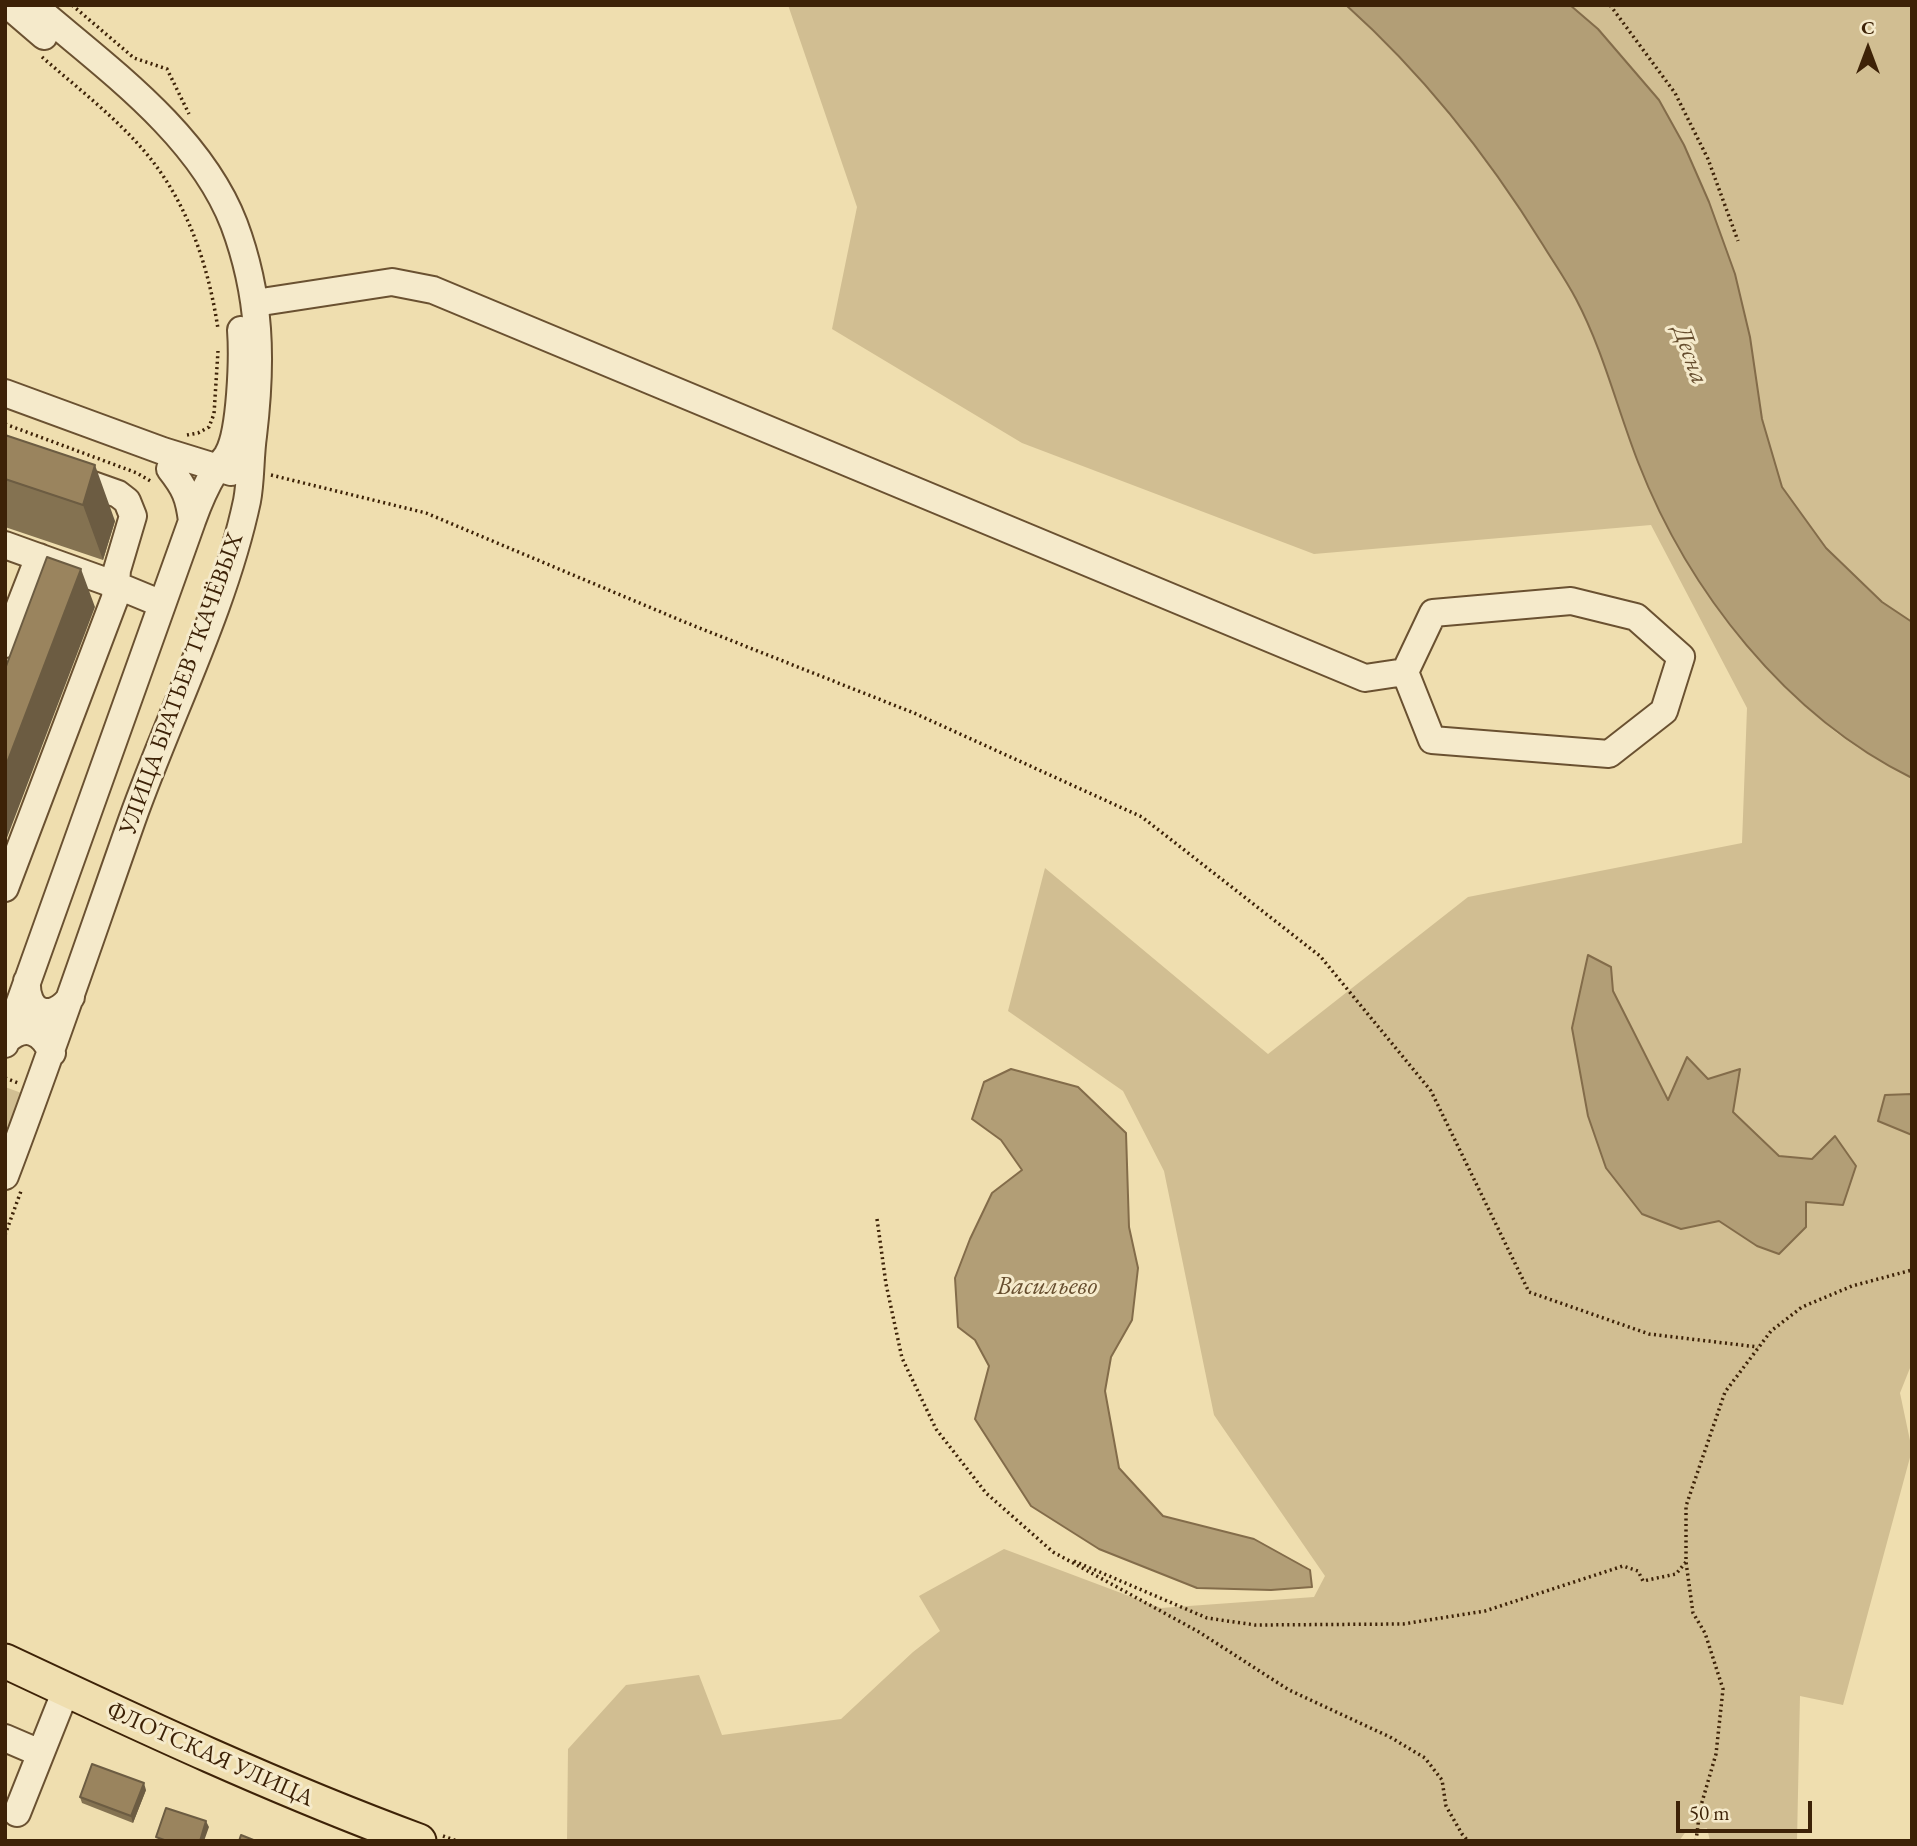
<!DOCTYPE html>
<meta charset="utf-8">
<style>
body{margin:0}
#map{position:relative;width:1917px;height:1846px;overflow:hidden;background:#efdeaf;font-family:"EB Garamond",serif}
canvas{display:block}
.frame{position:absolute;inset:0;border:7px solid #3d2207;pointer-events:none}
.north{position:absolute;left:1833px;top:14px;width:70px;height:70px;-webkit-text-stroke:5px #f5eacb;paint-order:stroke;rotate:0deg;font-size:19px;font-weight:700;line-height:28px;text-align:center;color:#3d2207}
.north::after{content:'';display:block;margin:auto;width:24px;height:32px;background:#3d2207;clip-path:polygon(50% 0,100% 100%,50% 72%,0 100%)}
.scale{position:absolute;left:1676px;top:1801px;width:136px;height:32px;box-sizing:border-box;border:4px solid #3d2207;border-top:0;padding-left:9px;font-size:21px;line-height:24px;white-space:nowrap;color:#3d2207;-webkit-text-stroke:5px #f5eacb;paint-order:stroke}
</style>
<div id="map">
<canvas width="1917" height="1846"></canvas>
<div class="frame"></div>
<div class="north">С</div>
<div class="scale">50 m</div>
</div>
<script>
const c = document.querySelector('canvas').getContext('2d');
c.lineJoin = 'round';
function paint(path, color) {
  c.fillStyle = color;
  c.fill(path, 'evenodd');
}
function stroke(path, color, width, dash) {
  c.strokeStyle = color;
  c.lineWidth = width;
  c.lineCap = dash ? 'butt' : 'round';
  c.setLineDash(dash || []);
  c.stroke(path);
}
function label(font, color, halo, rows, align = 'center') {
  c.font = font + ' "EB Garamond",serif';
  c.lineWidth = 6;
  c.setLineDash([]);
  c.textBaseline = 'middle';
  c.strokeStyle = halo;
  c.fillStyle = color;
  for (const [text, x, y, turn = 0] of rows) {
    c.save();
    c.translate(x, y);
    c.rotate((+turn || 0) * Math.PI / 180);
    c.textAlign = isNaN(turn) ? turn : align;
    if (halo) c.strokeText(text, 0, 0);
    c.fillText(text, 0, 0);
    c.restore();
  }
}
const green = new Path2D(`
 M788 5H1346C1424 75 1488 156 1543 245 1554 263 1566 280 1576 299 1603 350 1617 408 1638 462 1676 561 1744 657 1827 725 1853 747 1882 762 1912 778V1094L1885 1095 1878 1121 1912 1135V1363L1900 1393 1912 1450 1843 1705 1800 1696 1797 1841H1710L1707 1828 1687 1830 1679 1841H567L568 1749 626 1685 699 1675 722 1735 841 1719 913 1652 940 1631 919 1596 1004 1549 1161 1608 1314 1597 1325 1576 1214 1415 1164 1171 1123 1091 1008 1011 1045 868 1268 1054 1468 897 1742 843 1747 708 1651 525 1314 554 1022 443 832 329 857 207ZM1588 956 1611 967 1613 991 1669 1101 1688 1057 1733 1112 1779 1156 1812 1159 1835 1136 1806 1202 1757 1246 1719 1221 1681 1229Z
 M1570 5H1912V622L1882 602 1825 548 1782 487 1762 419 1750 337 1735 274 1709 202 1684 145 1659 100 1598 29Z
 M5 1087 27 1095 5 1153Z`);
const water = new Path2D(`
 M1346 5H1570L1598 29 1659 100 1684 145 1709 202 1735 274 1750 337 1762 419 1782 487 1826 548 1882 602 1912 622V778C1786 716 1688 591 1638 462 1617 408 1603 350 1576 299 1566 280 1554 263 1543 245 1488 156 1424 75 1346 5Z
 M1588 955 1611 967 1613 991 1668 1100 1687 1057 1708 1079 1740 1069 1733 1112 1779 1156 1812 1159 1835 1136 1856 1166 1843 1205 1806 1202V1227L1779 1254 1757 1246 1719 1221 1681 1229 1642 1214 1606 1168 1588 1116 1572 1028Z
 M1011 1069 1078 1087 1126 1133 1129 1227 1138 1268 1132 1320 1111 1357 1105 1391 1119 1468 1163 1516 1254 1539 1310 1570 1312 1587 1271 1590 1197 1588 1099 1549 1031 1506 975 1419 989 1366 975 1340 958 1327 955 1278 970 1239 992 1193 1022 1170 1001 1140 972 1119 984 1082Z
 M1912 1094V1135L1878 1121 1885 1095Z`);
const path = new Path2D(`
 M72 5 134 58 167 69 189 114
 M1610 5 1675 93 1708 159 1738 241
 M42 57C74 85 109 112 138 144 185 195 208 262 218 329
 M5 424 137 473 152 482
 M187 435 198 433 209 427 214 414 218 351
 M271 475 426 513 687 623 914 713 1142 817 1320 956 1431 1091 1529 1292 1649 1334 1758 1347
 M5 1078 18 1083
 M877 1219 886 1284 902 1358 936 1429 986 1493 1053 1552 1199 1632 1289 1690 1390 1737 1425 1758 1442 1780 1446 1806 1462 1834 1468 1841
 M5 1235 21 1191
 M1074 1561 1207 1618 1255 1625 1403 1624 1485 1611 1623 1566 1638 1571 1643 1581 1676 1574 1686 1562
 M443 1836 457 1841
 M1696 1841 1700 1809 1716 1754 1723 1689 1705 1633 1693 1613 1686 1562V1506L1725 1392 1771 1331 1802 1307 1852 1286 1912 1270`);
const minor = new Path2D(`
 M8 5 44 36
 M255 303 392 282 433 290 1365 678 1405 672 1433 613 1571 601 1636 617 1681 657 1664 711 1609 754 1432 740 1405 672
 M5 393 163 451 231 472
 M5 454 118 494 127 501 133 516 117 570 115 598 5 888
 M192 521C198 504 205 487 215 471 218 465 225 460 228 454 241 431 243 357 241 330
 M5 545 116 585 162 604
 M5 644 39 557
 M27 981C25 1014 52 1023 71 997
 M6 1041C25 1023 42 1031 52 1053
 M5 1044 192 521C189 497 185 488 170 469
 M5 1176C50 1058 90 939 132 820 169 716 224 609 247 501 251 480 250 457 253 436 262 361 261 296 234 224 199 133 105 67 33 5
 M5 1738 40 1753
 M17 1813 66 1690`);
const major = new Path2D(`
 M5 1661C141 1725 278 1789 419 1841`);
const wall = new Path2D(`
 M5 435 115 521 103 560 5 527Z
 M146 1790 133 1823 82 1803 80 1797Z`);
const shadedWall = new Path2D(`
 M95 465 115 521 103 560 83 505Z
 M81 569 95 607 5 843V768Z
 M144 1783 146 1790 133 1823 131 1816Z
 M206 1821 209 1827 204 1841H200Z`);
const building = new Path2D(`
 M5 435 95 465 83 505 5 479Z
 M47 557 81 569 5 768 6 689 5 688V669Z
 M92 1764 144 1783 131 1816 80 1797Z
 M166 1808 206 1821 200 1841H167L156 1837Z
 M241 1835 256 1841H239Z`);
const streetNames = [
 ["УЛИЦА БРАТЬЕВ ТКАЧЁВЫХ",182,684,-70],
 ["ФЛОТСКАЯ УЛИЦА",210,1755,24]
];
const waterNames = [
 ["Десна",1690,355,70],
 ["Васильево",1047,1287]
];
paint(green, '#d1be92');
paint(water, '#b29e76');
stroke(water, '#836c4a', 2);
stroke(minor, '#6a5131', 30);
stroke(major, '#3d2207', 37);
stroke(path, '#3d2207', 3.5, [2, 3.5]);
stroke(minor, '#f5eacb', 26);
stroke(major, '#efdeaf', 33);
paint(wall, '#847251');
paint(shadedWall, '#6c5c42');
paint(building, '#9a845e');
stroke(building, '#6c5c42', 2);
label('24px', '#3d2207', '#f5eacb', streetNames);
label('italic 26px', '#664d2e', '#f5eacb', waterNames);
</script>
